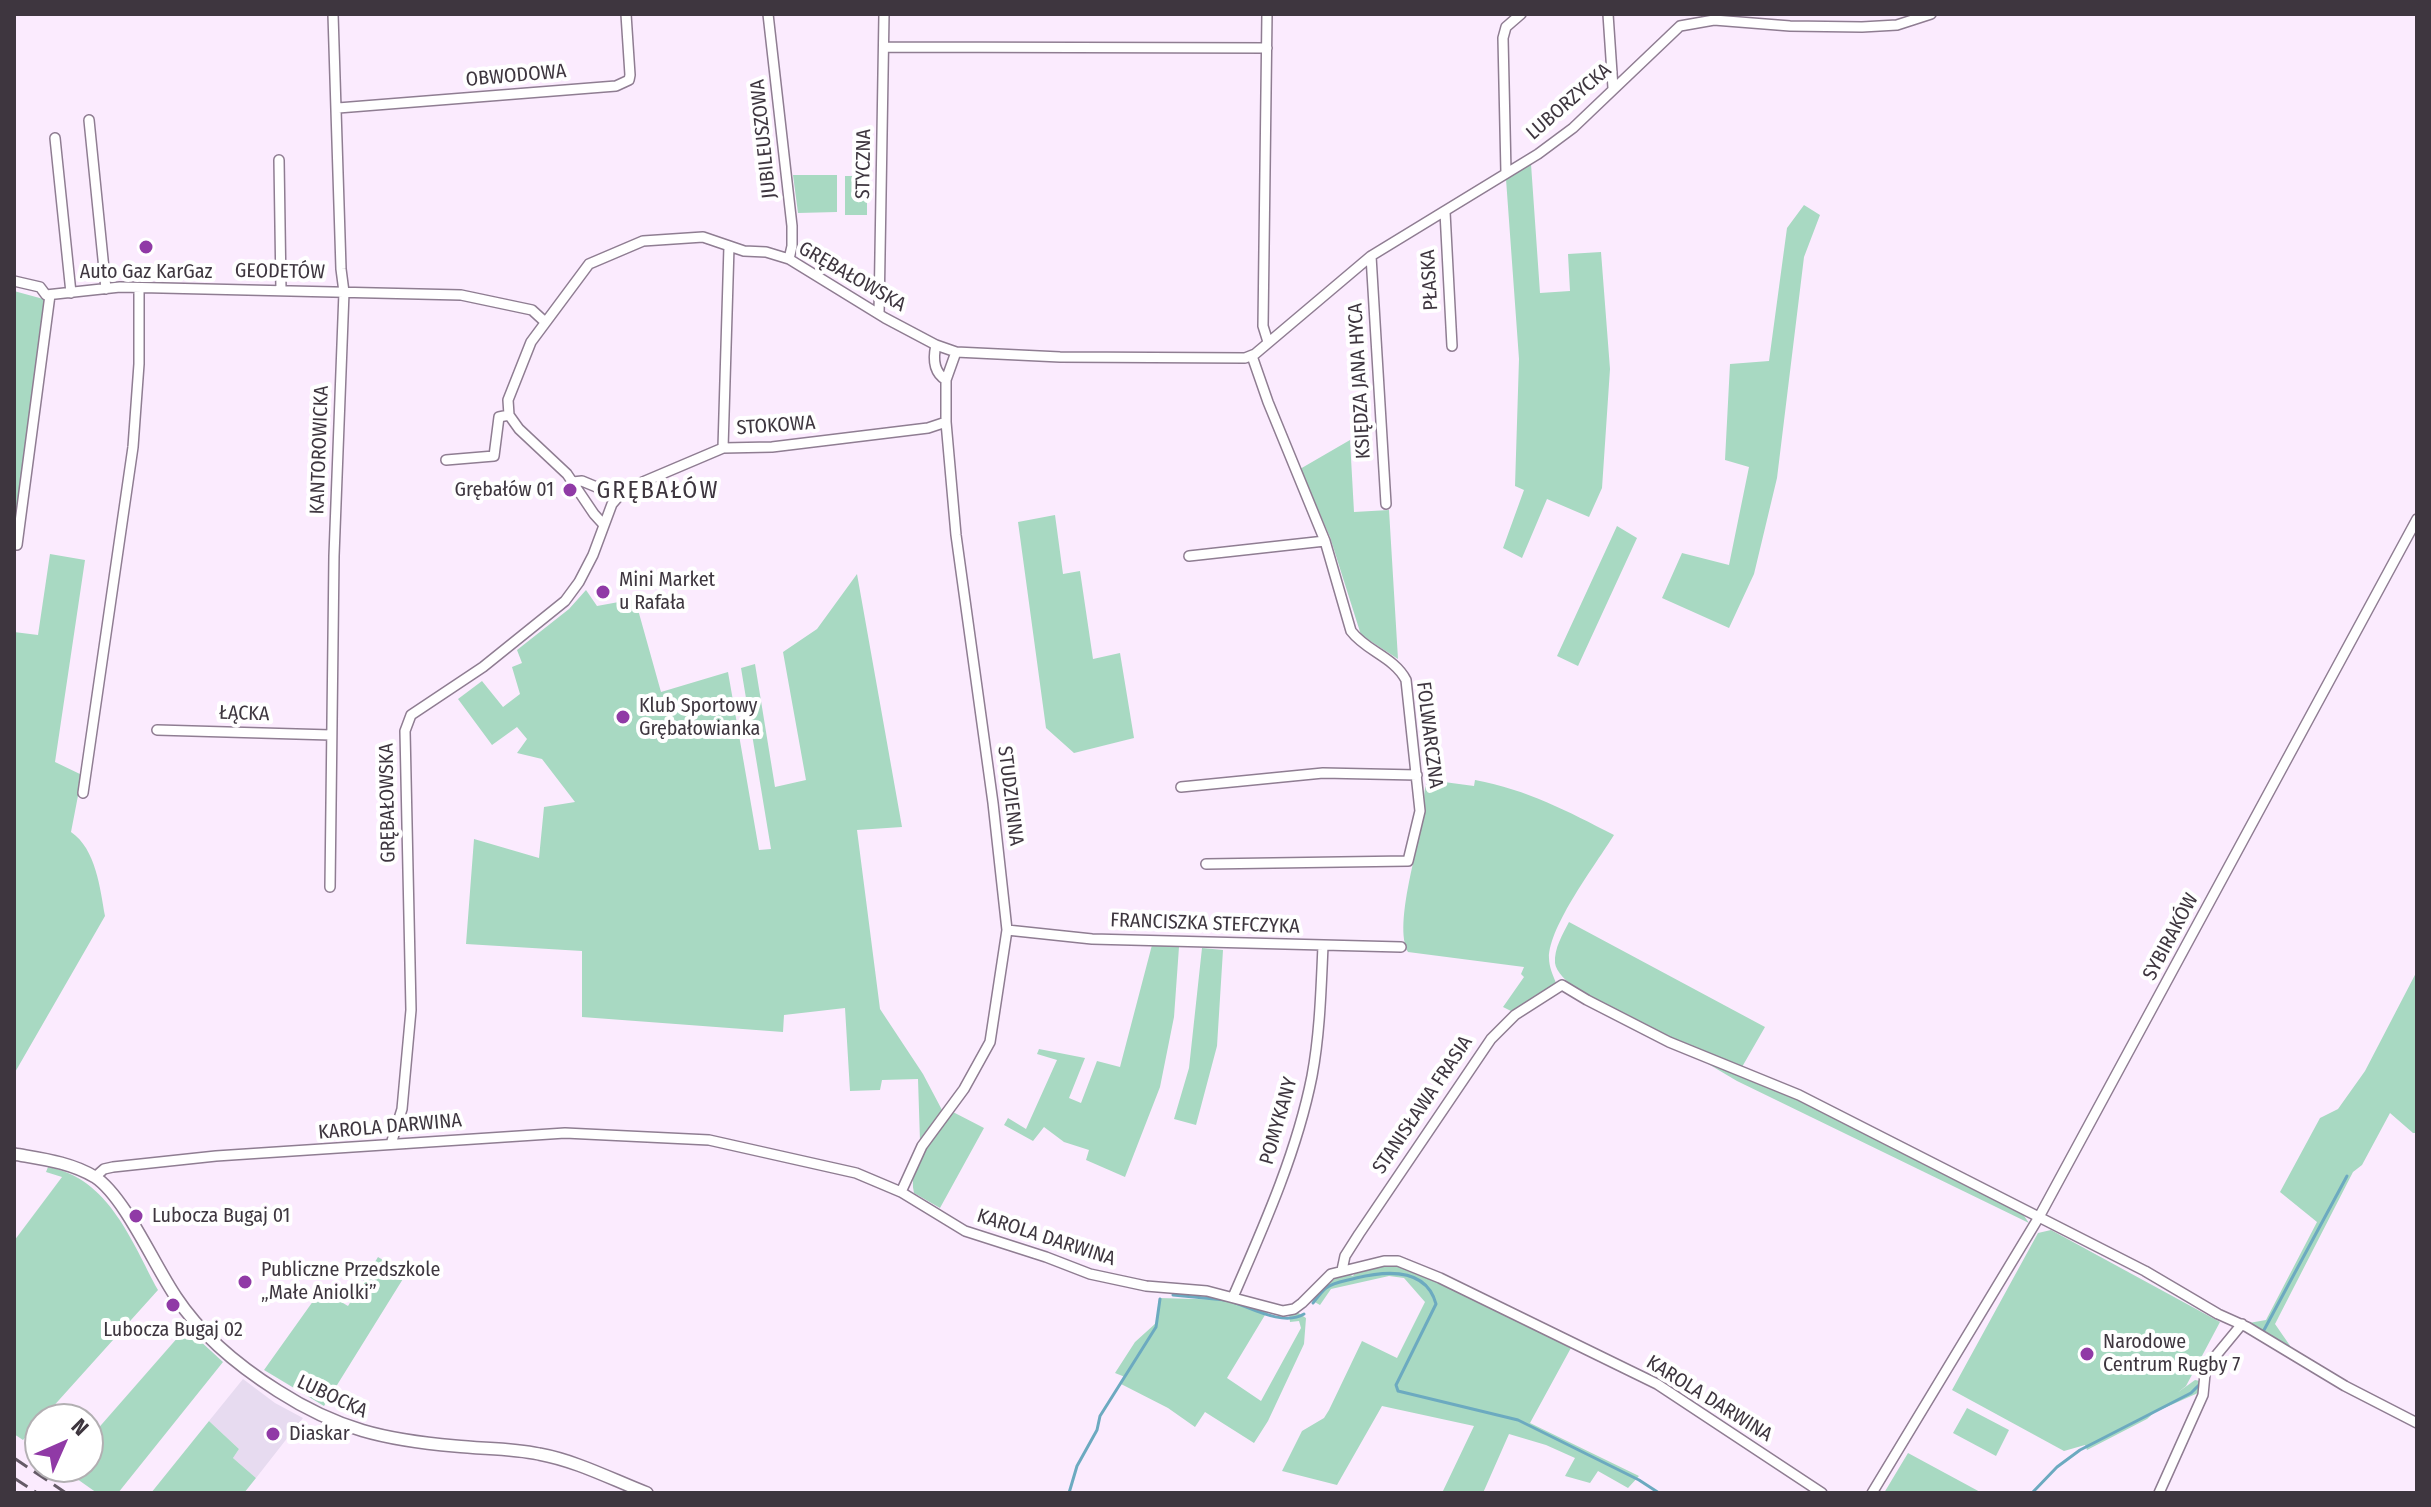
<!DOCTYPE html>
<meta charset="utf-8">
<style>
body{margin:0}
#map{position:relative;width:2431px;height:1507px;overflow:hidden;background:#fbebfe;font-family:"Fira Sans Condensed",sans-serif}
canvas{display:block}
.frame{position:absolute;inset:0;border:16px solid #3e363f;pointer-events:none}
.north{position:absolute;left:24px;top:1403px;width:80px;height:80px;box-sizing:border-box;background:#fff;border:2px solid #b2afb2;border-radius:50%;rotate:45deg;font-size:22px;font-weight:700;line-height:32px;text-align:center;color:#3e363f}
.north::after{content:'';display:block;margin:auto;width:28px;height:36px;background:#903aa6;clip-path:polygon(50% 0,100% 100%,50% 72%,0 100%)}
</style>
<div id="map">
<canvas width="2431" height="1507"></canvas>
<div class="frame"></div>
<div class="north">N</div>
</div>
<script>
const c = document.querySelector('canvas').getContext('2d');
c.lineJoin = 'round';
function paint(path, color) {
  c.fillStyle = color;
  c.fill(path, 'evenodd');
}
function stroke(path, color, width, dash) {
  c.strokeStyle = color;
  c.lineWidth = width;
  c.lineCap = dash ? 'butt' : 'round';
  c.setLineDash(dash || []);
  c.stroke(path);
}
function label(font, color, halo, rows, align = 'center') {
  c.font = font + ' "Fira Sans Condensed",sans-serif';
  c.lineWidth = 8;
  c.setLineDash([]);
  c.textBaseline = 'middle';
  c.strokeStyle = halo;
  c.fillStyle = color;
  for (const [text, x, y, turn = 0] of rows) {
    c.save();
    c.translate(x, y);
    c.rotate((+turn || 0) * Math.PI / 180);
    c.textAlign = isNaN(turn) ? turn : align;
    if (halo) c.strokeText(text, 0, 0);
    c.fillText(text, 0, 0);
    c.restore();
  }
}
const commercial = new Path2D(`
 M243 1379 275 1403 303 1418 256 1478 233 1458 239 1449 209 1421Z`);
const green = new Path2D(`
 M1531 164 1540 293 1570 291 1568 254 1601 252 1610 369 1602 488 1589 517 1547 499 1522 558 1503 548 1524 490 1515 486 1519 359 1506 179Z
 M793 175H837V212L798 213Z
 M845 176H867V215H845Z
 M1804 205 1820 215 1804 257 1777 478 1754 574 1729 628 1662 598 1682 553 1729 565 1749 467 1725 460 1730 364 1769 361 1787 228Z
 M14 291 47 300 17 531H14Z
 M1350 440 1354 512 1389 510 1398 659 1361 635 1330 537 1300 469Z
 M1055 515 1063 574 1080 571 1093 659 1120 653 1134 738 1074 753 1046 728 1018 522Z
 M1617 526 1637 538 1578 666 1557 656Z
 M50 554 85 560 55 762 82 775 71 832C96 849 100 888 105 916L14 1074V632L38 635Z
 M857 574 902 827 857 830 880 1009 923 1074 942 1110 920 1141 918 1079 882 1080 880 1090 850 1091 845 1008 784 1015 783 1032 582 1017V951L466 944 474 839 539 858 544 807 575 802 542 759 517 753 527 739 517 727 492 745 458 699 482 681 503 707 520 694 512 667 522 663 517 650 569 609 586 590 597 606 635 599 661 692 728 672 759 850 771 849 741 668 755 664 775 787 806 780 783 652 817 629Z
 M1429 780 1474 786 1475 780C1528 790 1567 811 1614 835 1596 864 1549 926 1549 958 1549 967 1553 975 1556 983L1517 1010 1511 1011 1503 1007 1524 977 1521 974 1524 967 1408 952C1393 924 1420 844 1424 810 1425 799 1422 790 1429 780Z
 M1569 922 1765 1027 1742 1067C1708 1053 1559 998 1555 963 1554 948 1563 934 1569 922Z
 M1152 945 1179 947 1174 1017 1160 1087 1125 1177 1086 1160 1089 1150 1064 1142 1044 1127 1033 1141 1004 1125 1008 1118 1026 1129 1057 1060 1037 1054 1039 1049 1085 1058 1069 1098 1081 1103 1097 1061 1120 1067Z
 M1202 948 1223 950 1217 1046 1196 1125 1174 1119 1189 1068Z
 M2417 971V1133H2413L2390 1113 2362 1165 2353 1172 2275 1324 2293 1350 2249 1323 2266 1320 2317 1222 2280 1192 2320 1118 2338 1109 2365 1071Z
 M1683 1049 1767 1083 2020 1210 2029 1223 1737 1081Z
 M953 1112 984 1128 940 1208 914 1193C907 1162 936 1136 953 1112Z
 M48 1167C109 1178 132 1242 158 1290L23 1440 14 1434V1241L62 1177 46 1172Z
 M2051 1230 2220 1322 2186 1386 2177 1393 2195 1380 2200 1381 2198 1393 2155 1412 2147 1419 2087 1450 2085 1445 2064 1451 1952 1390 2038 1233Z
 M378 1257 406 1274 324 1406 264 1370 321 1290 348 1306Z
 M1360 1265H1392L1412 1271 1572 1346 1530 1423 1639 1476 1628 1488 1598 1471 1590 1483 1565 1476 1575 1458 1546 1445 1509 1434 1483 1493H1442L1474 1426 1382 1406 1337 1485 1282 1471 1302 1431 1324 1418 1329 1410 1362 1341 1397 1358 1425 1302 1404 1278 1389 1276 1331 1289 1320 1305 1311 1300 1342 1272 1353 1276Z
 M1159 1298 1232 1300 1268 1310 1227 1378 1261 1401 1301 1328 1299 1321 1290 1322 1289 1314 1297 1312 1306 1318 1304 1344 1268 1421 1254 1443 1205 1412 1195 1427 1168 1408 1121 1384 1125 1377 1115 1373 1135 1342 1156 1323Z
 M186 1328 223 1362 118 1493H97L63 1469 88 1467V1440Z
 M1967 1408 2009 1430 1996 1456 1953 1433Z
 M209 1421 239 1449 233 1458 256 1478 244 1493H151Z
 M1908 1453 1982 1493H1884Z`);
const stream = new Path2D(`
 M1173 1295 1225 1300
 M1233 1302C1253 1309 1284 1326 1304 1314
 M1313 1303C1317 1298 1321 1292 1326 1288 1334 1282 1346 1281 1356 1278 1385 1271 1426 1267 1436 1304L1396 1385 1398 1391 1518 1420 1639 1480 1659 1493
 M2264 1330 2347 1176
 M1069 1493 1077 1466 1097 1430 1100 1416 1156 1327 1160 1299
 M2032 1493 2057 1467 2080 1450 2191 1393 2202 1382`);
const minor = new Path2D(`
 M768 14 792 226V246L789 259
 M1267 14 1263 326 1268 342
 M1608 14 1613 88
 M884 47 1267 48
 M338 108 616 86 629 80 630 75 626 14
 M89 120 106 289
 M55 138 71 293
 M279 160 281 290
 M1506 173 1503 38 1506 27 1521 14
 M1445 212 1452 346
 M1371 256 1386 504
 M14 281 40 287 46 295 120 287 461 295 532 310 544 321
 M879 314 884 14
 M936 345C933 358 933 372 946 380
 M723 448 729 246
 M446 460 494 456 499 417 509 415
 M573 482 582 481 618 496
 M604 525 594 514 567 474 519 429 509 415 508 400 531 342 589 264 643 241 703 237 744 251 766 252 789 259 885 318 936 345 956 352 1060 357 1245 358 1255 354 1371 256 1538 154 1573 128 1680 26 1714 20 1790 26 1862 27 1897 25 1931 14
 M17 545 50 295
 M1189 556 1325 541
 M157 730 331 735
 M1181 787 1323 773 1417 775
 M83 793 133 447 139 364V288
 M1206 864 1408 861 1420 811 1406 680C1394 657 1366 651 1351 631L1325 541 1268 402 1252 356
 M330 887 334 556 344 292 341 269 333 14
 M1007 930 1092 939 1401 947
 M391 1144 402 1109 411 1010 405 731 411 715 483 667 565 601 579 582 593 555 612 504 624 490 723 448 772 447 928 428 946 422
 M95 1177 104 1169 113 1167 216 1156 565 1133 709 1140 856 1173 901 1192 965 1231 1046 1257 1090 1274 1146 1286 1207 1291 1283 1311 1294 1309 1302 1303 1331 1274 1384 1261H1398L1440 1278 1657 1384 1822 1493
 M901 1192 922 1146 964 1089 990 1042 1007 930 993 803 956 535 946 422V380L956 352
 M1342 1270 1345 1256 1359 1234 1491 1039 1515 1015 1562 985 1587 1000 1669 1042 1799 1095 2145 1271 2218 1314 2247 1327 2345 1386 2417 1423
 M1233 1297C1264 1226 1297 1152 1312 1076 1320 1033 1321 989 1323 946
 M1872 1493 2039 1217 2417 519
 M2159 1493 2203 1395 2205 1374 2209 1364 2242 1324`);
const tertiary = new Path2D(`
 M14 1154C42 1159 70 1162 95 1177 125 1197 154 1265 176 1297 201 1335 240 1367 278 1391 337 1429 385 1440 455 1446 483 1449 511 1448 539 1454 577 1461 611 1479 647 1493`);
const rail = new Path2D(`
 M14 1458 66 1493
 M14 1478 37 1493`);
const markers = [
 [146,247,8,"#903aa6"],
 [570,490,8,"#903aa6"],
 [603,592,8,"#903aa6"],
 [623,717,8,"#903aa6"],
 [136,1216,8,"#903aa6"],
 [245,1282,8,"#903aa6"],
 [173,1305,8,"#903aa6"],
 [2087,1354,8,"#903aa6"],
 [273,1434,8,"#903aa6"]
];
const streetNames = [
 ["OBWODOWA",516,76,-5],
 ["LUBORZYCKA",1569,102,-41],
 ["JUBILEUSZOWA",764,139,-96],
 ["STYCZNA",864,164,-89],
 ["GEODETÓW",280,272,1],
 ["GRĘBAŁOWSKA",852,277,30],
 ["PŁASKA",1430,280,-93],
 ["KSIĘDZA JANA HYCA",1360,381,-93],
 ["STOKOWA",776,426,-4],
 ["KANTOROWICKA",320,450,-88],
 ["ŁĄCKA",244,714,2],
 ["FOLWARCZNA",1429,735,83],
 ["STUDZIENNA",1010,796,83],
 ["GRĘBAŁOWSKA",388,803,-91],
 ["FRANCISZKA STEFCZYKA",1205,924,2],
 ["SYBIRAKÓW",2171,937,-62],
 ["STANISŁAWA FRASIA",1423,1105,-56],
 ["POMYKANY",1279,1121,-74],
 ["KAROLA DARWINA",390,1127,-5],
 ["KAROLA DARWINA",1046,1238,18],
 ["LUBOCKA",332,1397,25],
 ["KAROLA DARWINA",1709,1399,32]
];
const poiNames = [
 ["Auto Gaz KarGaz",146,272,"center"],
 ["Grębałów 01",554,490,"right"],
 ["Mini Market",619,580],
 ["u Rafała",619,603],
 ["Klub Sportowy",639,706],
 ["Grębałowianka",639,729],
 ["Lubocza Bugaj 01",152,1216],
 ["Publiczne Przedszkole",261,1270],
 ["„Małe Aniolki”",261,1293],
 ["Lubocza Bugaj 02",173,1330,"center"],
 ["Narodowe",2103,1342],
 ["Centrum Rugby 7",2103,1365],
 ["Diaskar",289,1434]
];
const quarterNames = [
 ["GRĘBAŁÓW",658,491]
];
paint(commercial, '#e7dbf0');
paint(green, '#a8d9c2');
stroke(stream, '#6caac0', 3);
stroke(minor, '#8f7d92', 12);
stroke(tertiary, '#8f7d92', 14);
stroke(minor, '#fff', 9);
stroke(tertiary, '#fff', 11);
stroke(rail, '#655b67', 3, [16, 8]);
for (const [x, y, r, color] of markers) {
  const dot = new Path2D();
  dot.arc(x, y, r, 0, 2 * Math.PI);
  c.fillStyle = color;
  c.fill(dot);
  stroke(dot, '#fff', 3);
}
label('20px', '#3e363f', '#fff', streetNames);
label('20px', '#3e363f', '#fff', poiNames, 'left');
c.letterSpacing = '2px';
label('24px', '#3e363f', '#fff', quarterNames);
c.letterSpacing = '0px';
</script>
